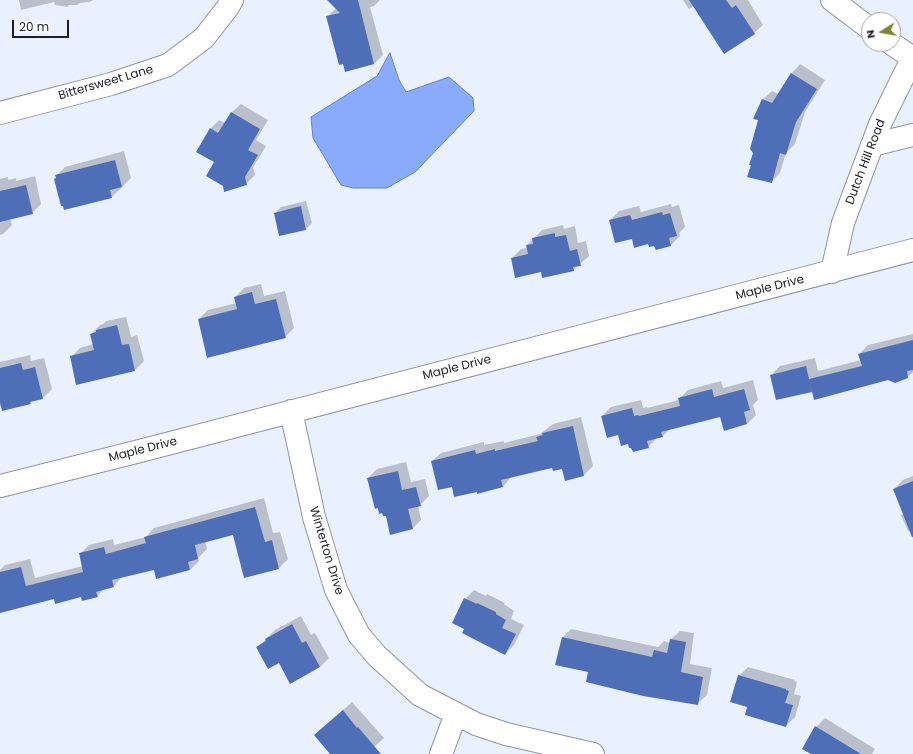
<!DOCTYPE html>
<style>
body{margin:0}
#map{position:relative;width:913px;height:754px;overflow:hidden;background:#e9f0fe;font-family:Poppins,sans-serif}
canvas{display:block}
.north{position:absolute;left:861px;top:12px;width:40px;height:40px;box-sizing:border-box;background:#fff;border:1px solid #a4a5a7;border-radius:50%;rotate:259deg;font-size:11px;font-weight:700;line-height:16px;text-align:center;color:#1c1e23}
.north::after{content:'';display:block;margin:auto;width:14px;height:18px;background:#7f8631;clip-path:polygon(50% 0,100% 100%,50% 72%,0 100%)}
.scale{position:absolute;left:12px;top:20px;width:57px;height:18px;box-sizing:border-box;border:2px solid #1c1e23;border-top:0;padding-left:5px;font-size:12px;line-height:14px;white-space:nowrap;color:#1c1e23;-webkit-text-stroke:3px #fff;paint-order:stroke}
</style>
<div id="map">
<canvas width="913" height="754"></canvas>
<div class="north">N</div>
<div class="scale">20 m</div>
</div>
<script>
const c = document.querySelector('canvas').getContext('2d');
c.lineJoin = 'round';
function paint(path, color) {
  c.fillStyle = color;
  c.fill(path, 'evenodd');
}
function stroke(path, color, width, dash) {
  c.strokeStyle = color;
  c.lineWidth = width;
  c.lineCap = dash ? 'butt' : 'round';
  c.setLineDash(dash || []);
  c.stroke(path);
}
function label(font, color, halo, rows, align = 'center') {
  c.font = font + ' Poppins,sans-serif';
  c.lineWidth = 3;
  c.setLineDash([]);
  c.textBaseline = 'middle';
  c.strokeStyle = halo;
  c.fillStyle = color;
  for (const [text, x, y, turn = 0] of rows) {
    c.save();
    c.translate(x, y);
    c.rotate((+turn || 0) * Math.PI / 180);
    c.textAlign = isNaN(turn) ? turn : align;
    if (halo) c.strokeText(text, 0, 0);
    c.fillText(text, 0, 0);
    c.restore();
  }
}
const water = new Path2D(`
 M390 53 399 80 406 92 449 77 473 98 474 111 415 172 387 188H353L341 185 313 138 311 117 377 76Z`);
const shadow = new Path2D(`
 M19 0H93L90 2 80 3 77 5H69L67 7 55 5 54 2 21 10Z
 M329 0H380L374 6 370 7 383 55 374 64 346 71 327 17 336 8Z
 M683 0H748L763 25 754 33 694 6 689 9Z
 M800 64 825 80 805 112 795 144 786 153 780 173 771 182 754 153 763 99 772 91 779 94 792 73Z
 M241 104 268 120 256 140 266 146 253 167 255 175 246 184 215 162 210 129 219 120 225 123 232 112Z
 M124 151 131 178 112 197 57 178 56 176 65 167Z
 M35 176 41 204 32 213 10 218 12 225 3 234 0 235V179L8 177V180L16 178V181Z
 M306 201 312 223 306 229 275 213 281 207Z
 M671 204 672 207 679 205 685 227 679 233 680 236 671 245 656 249 655 244 632 237 610 220 619 211 639 206 641 212Z
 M563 225 564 229 575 226 578 243 586 241 589 256 573 270 542 271 512 258 521 249 528 248 527 245 542 230Z
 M261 284 264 296 285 291 294 328 285 337 199 319 208 310 237 303 235 297 244 288Z
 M126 317 131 337 137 335 144 361 135 370 71 357 80 348 93 344 91 334 100 325 103 324 106 321Z
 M913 334V372L908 377 813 390 776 399 771 375 780 366 815 358 818 371 861 360 859 354 868 345Z
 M30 355 31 361 44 358 52 389 43 398 33 400 30 403 0 406V362Z
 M753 380 758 400 753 405 756 415 747 424 721 415 670 429 662 437 657 438 648 447 629 443 602 416 611 407 641 400 643 408 647 407V408L679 400V399L688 390 721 381 723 388Z
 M581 417 593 466 584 475 563 467H552L511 477 503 487 478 491 452 486 432 461 441 453 484 442V445L504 441V443L540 434 553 424Z
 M406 462 411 482 425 479 429 496 420 505H418L421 520 412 529 387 514 368 478 377 469Z
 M913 476V529L908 531 901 515 904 513 894 489 903 480Z
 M264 498 273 533 280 532 288 559 279 568 234 534 205 541 207 549 198 558 199 561 190 570 154 568 122 577 114 586 105 588 97 596 55 598 0 612V570L5 565 30 559 35 578 83 566 80 554 89 545 113 539 114 545 146 537 154 528Z
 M474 590 486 596 487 594 505 603 504 604 514 611 511 619 524 625 514 645 505 654 465 629V599Z
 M301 616 311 635 315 633 329 658 320 667 279 661 258 647 275 630Z
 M571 629 658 647 664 641 670 643 671 639 680 631 694 633 690 664 712 668 707 695 698 703 589 671 562 638Z
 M748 667 795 680 794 681 797 682 794 694 801 696 795 717 786 726 748 706 739 676Z
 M352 702 384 738 367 754H331L315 735Z
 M825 718 875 749 872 754H813L803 748 816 727Z`);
const building = new Path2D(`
 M327 0H358L374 64 345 72 343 64 339 65 326 16 340 13Z
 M689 0H726L732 8 736 5 755 34 724 54Z
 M791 73 817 89 796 122 786 155 780 153 772 183 747 177 751 165H749L753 153 750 149 758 120 753 119 762 99 772 103Z
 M231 112 260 129 248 150 258 155 245 177 247 185 224 192 223 186 206 176 214 162 196 152 210 128 218 133Z
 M115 160 122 187 110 190 112 198 64 210 63 206H61L54 179 56 178 55 175Z
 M26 185 33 214 0 222V191Z
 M301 206 306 230 279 236 274 213Z
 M662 212 663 215 670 213 677 236 669 238 671 246 656 250 654 246 649 247 648 244 634 248 632 239 615 243 609 220 630 215 632 220Z
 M555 233V237L566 235 570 251 577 249 581 266 573 267 574 271 542 278 541 272 515 278 511 258 528 254 526 245 533 244 532 238Z
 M252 292 255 304 276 299 286 338 207 358 198 319 237 309 234 297Z
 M117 325 122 345 129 344 135 371 76 385 70 356 94 350 90 334 96 332V330Z
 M913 340V370L907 371 908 378 895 383 888 380 814 400 809 379 862 366 858 354Z
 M21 363 23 370 35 367 43 399 30 402 31 404 2 411 0 402V368Z
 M806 366 812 392 776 400 770 375Z
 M712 389 714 397 744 389 750 410 744 412 747 424 724 431 720 417 661 432 663 437 647 441 649 448 633 452 631 448H629L628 444 621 446 618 435 607 438 601 416 632 408 634 416 638 415 639 416 680 406 678 398Z
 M573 426 584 476 565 481 562 469 553 471 552 468 501 480 503 487 477 494V492L454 497 452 487 438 490 431 461 475 450 476 454 495 449V451L538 441 536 437 543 435 542 433Z
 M398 471 402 490 416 487 421 506 408 509 413 529 390 535 386 516H383L382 513 379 514 378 508 375 509 367 478Z
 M913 481V537H912L893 489Z
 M255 507 265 542 272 540 279 569 244 578 233 535 195 545 198 559 188 562 190 570 156 579 154 570 112 580 114 587 96 592 98 597 82 601 81 597 55 604 54 599 0 613V572L21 567 26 586 83 572 79 553 104 547 106 554 146 543 144 537Z
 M464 598 477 604V603L496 612V614L506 620 502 628 516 634 505 655 462 633 464 629 452 623Z
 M292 624 302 643 306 641 320 667 290 684 279 663 268 669 256 647 266 641 265 639Z
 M562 637 652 657 654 650 667 653 670 639 686 642 681 672 703 677 698 705 643 696 586 682 588 672 555 665Z
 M738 675 786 689V690L789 691 785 703 793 705 786 727 745 715 747 707 730 702Z
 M343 710 357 728 358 727 381 754H330L314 735Z
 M815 726 861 754H811L802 749Z`);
const minor = new Path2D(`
 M832 0 869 28
 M892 44 913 58
 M0 113 111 84 168 65 204 38 228 7 232 0
 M872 145 913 135
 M832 272 843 223 880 124 913 57
 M291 411 314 517 336 590 359 635 377 656 420 695 476 724 506 734 593 754
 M0 486 136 452 913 250
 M441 754 456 714`);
const streetNames = [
 ["Bittersweet Lane",106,83,-16],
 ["Dutch Hill Road",866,162,-69],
 ["Maple Drive",770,288,-14],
 ["Maple Drive",457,368,-14],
 ["Maple Drive",143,450,-14],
 ["Winterton Drive",326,551,73]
];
paint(water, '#89abfa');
stroke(water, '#6881ba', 1);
paint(shadow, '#0003');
paint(building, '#4f6eb8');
stroke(minor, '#8f95a2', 24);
stroke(minor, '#fff', 22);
label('12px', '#1c1e23', '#fff', streetNames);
</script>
